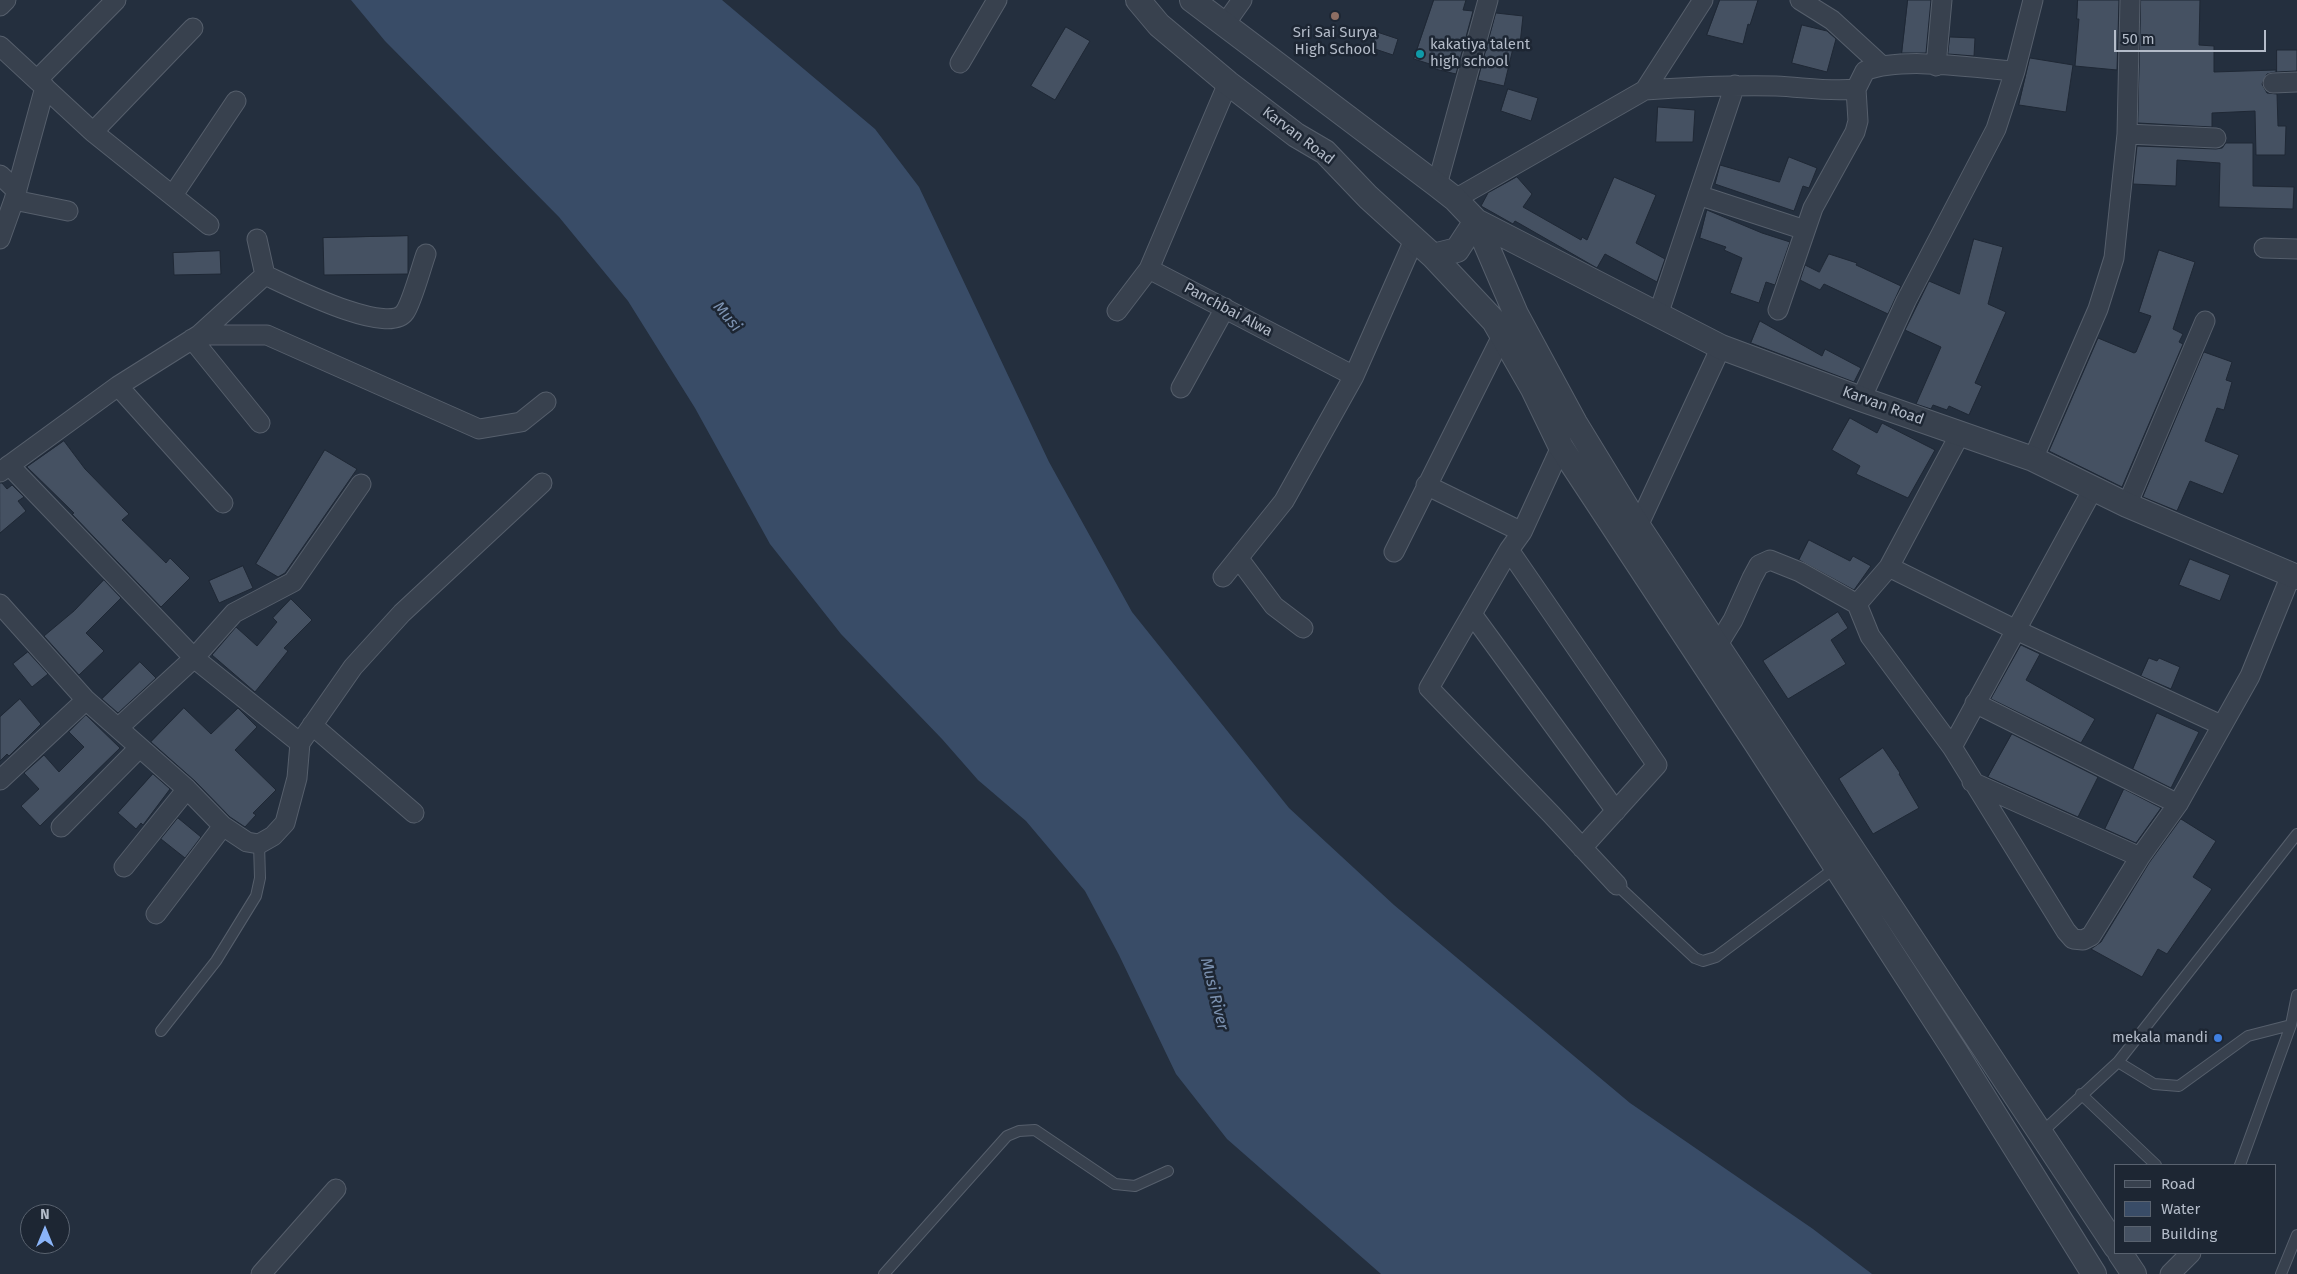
<!DOCTYPE html>
<style>
body{margin:0}
#map{position:relative;width:2297px;height:1274px;overflow:hidden;background:#242f3e;font-family:"Fira Sans",sans-serif}
canvas{display:block}
.legend{position:absolute;left:2114px;top:1164px;width:162px;height:90px;box-sizing:border-box;background:#1d2633;border:1px solid #59626f;margin:0;padding:6px 9px;list-style:none;font-size:15px;color:#b4bcc9}
.legend li{display:flex;align-items:center;gap:10px;height:25px}
.legend b{width:25px;border:1px solid #59626f}
.north{position:absolute;left:20px;top:1204px;width:50px;height:50px;box-sizing:border-box;background:#1d2633;border:1px solid #59626f;border-radius:50%;rotate:0deg;font-size:14px;font-weight:700;line-height:20px;text-align:center;color:#b4bcc9}
.north::after{content:'';display:block;margin:auto;width:18px;height:22px;background:#8ab4f8;clip-path:polygon(50% 0,100% 100%,50% 72%,0 100%)}
.scale{position:absolute;left:2114px;top:30px;width:152px;height:22px;box-sizing:border-box;border:2px solid #b4bcc9;border-top:0;padding-left:6px;font-size:15px;line-height:18px;white-space:nowrap;color:#b4bcc9;-webkit-text-stroke:4px #1d2633;paint-order:stroke}
</style>
<div id="map">
<canvas width="2297" height="1274"></canvas>
<ul class="legend">
<li><b style="height:6px;background:#38414e"></b>Road</li>
<li><b style="height:14px;background:#394c67"></b>Water</li>
<li><b style="height:14px;background:#455162"></b>Building</li>
</ul>
<div class="north">N</div>
<div class="scale">50 m</div>
</div>
<script>
const c = document.querySelector('canvas').getContext('2d');
c.lineJoin = 'round';
function paint(path, color) {
  c.fillStyle = color;
  c.fill(path, 'evenodd');
}
function stroke(path, color, width, dash) {
  c.strokeStyle = color;
  c.lineWidth = width;
  c.lineCap = dash ? 'butt' : 'round';
  c.setLineDash(dash || []);
  c.stroke(path);
}
function label(font, color, halo, rows, align = 'center') {
  c.font = font + ' "Fira Sans",sans-serif';
  c.lineWidth = 5;
  c.setLineDash([]);
  c.textBaseline = 'middle';
  c.strokeStyle = halo;
  c.fillStyle = color;
  for (const [text, x, y, turn = 0] of rows) {
    c.save();
    c.translate(x, y);
    c.rotate((+turn || 0) * Math.PI / 180);
    c.textAlign = isNaN(turn) ? turn : align;
    if (halo) c.strokeText(text, 0, 0);
    c.fillText(text, 0, 0);
    c.restore();
  }
}
const water = new Path2D(`
 M351 0H722L875 129 919 187 1049 462 1132 612 1289 808 1394 905 1630 1103 1813 1229 1872 1274H1381L1227 1139 1176 1074 1119 955 1085 891 1026 821 978 780 942 739 841 634 770 544 695 408 628 301 559 217 385 41Z`);
const building = new Path2D(`
 M1434 0H1466L1463 10 1473 11 1456 74 1435 69 1436 66 1414 59Z
 M1720 0H1758L1750 25 1748 24 1743 44 1707 35Z
 M1908 0H1931L1926 53H1902Z
 M2078 0H2119L2117 70 2075 66 2079 19H2077Z
 M2141 0H2200L2199 45 2214 46V72L2276 70V72L2267 74 2262 84 2267 93 2277 94 2278 126H2286L2285 155H2256L2255 111 2212 113V127L2138 123Z
 M1496 13 1523 16 1520 44H1514L1504 86 1478 80Z
 M1802 25 1827 31 1836 39 1827 72 1792 63Z
 M1066 27 1090 41 1055 100 1031 86Z
 M1377 32 1398 39 1393 55 1372 48Z
 M1950 37 1975 38 1974 56 1948 54Z
 M2277 50H2297V71L2277 72Z
 M2030 58 2073 65 2066 112 2019 105Z
 M1508 89 1538 98 1531 121 1501 111Z
 M1658 107 1695 110 1693 142H1656Z
 M2226 143H2253V186L2294 187 2293 209 2219 207 2220 163 2177 160 2176 186 2133 184 2137 146 2216 149 2222 148Z
 M1789 157 1817 168 1809 188 1803 186 1794 211 1715 184 1720 165 1779 182Z
 M1517 177 1532 194 1523 207 1581 240 1582 237 1587 240 1614 177 1656 195 1636 243 1665 259 1657 282 1605 254 1597 268 1515 221 1513 224 1481 206 1488 193Z
 M1707 210 1762 233 1790 242 1775 285 1766 282 1759 303 1730 293 1742 258 1724 250 1726 247 1700 238Z
 M408 236V274L324 275 323 238Z
 M1974 239 2003 247 1988 304 2006 312 1975 383 1982 386 1969 415 1949 406 1947 410 1933 405 1931 409 1916 404 1941 347 1905 330 1929 281 1959 294Z
 M2159 250 2195 262 2173 329 2183 334 2179 342 2183 344 2122 487 2049 451 2098 338 2134 353 2136 352 2151 316 2139 312Z
 M220 251 221 274 174 275 173 253Z
 M1829 254 1857 263 1856 265 1901 286 1888 314 1824 284 1820 290 1800 280 1805 265 1819 272Z
 M1760 321 1822 356 1825 349 1861 368 1854 382 1751 343Z
 M2204 352 2232 362 2226 380 2232 382 2224 410 2217 408 2205 441 2239 455 2223 494 2190 481 2177 511 2143 497Z
 M1850 418 1877 433 1882 423 1935 450 1908 498 1856 474 1860 466 1832 450Z
 M64 441 85 469 129 514 122 520 166 563 170 558 190 578 161 607 72 514 74 513 27 467Z
 M325 450 357 469 285 573 278 577 256 564Z
 M0 483H2L7 489 12 485 24 497 18 501 26 511 0 533Z
 M1809 540 1850 561 1853 556 1871 566 1854 590 1799 560Z
 M2190 559 2230 575 2220 601 2179 585Z
 M243 566 253 588 219 603 209 581Z
 M104 580 121 598 86 633 104 651 79 675 44 636 74 611Z
 M291 599 312 620 284 648 288 651 255 692 212 655 236 627 257 646 277 622 273 618Z
 M1838 612 1848 628 1831 640 1846 664 1788 699 1763 661Z
 M2021 645 2040 654 2026 680 2095 719 2081 743 1991 699Z
 M28 652 48 674 32 687 13 664Z
 M2149 658 2157 661 2159 658 2180 667 2171 689 2141 676Z
 M140 662 156 678 118 713 102 699Z
 M20 699 41 724 9 756 7 754 0 761V717Z
 M184 708 211 734 238 708 257 727 235 750 276 790 253 813 256 815 245 827 230 817 195 781 151 742Z
 M2157 713 2199 732 2171 788 2133 769Z
 M86 715 120 748 40 826 21 806 39 789 24 773 44 755 59 772 84 747 69 732Z
 M2012 734 2098 777 2078 817 1988 777Z
 M1883 748 1900 773 1899 774 1919 808 1873 834 1839 779Z
 M153 774 170 789 143 825 141 823 136 829 118 813Z
 M2124 789 2161 808 2136 843 2105 829Z
 M178 818 201 837 185 858 161 839Z
 M2181 819 2216 841 2193 877 2212 889 2167 954 2158 949 2142 977 2091 949 2101 942 2149 863Z`);
const service = new Path2D(`
 M1617 885 1695 958 1703 961 1716 957 1835 868
 M161 1031 216 961 256 896 260 878 259 844
 M2118 1062 2154 1084 2179 1086 2248 1036 2291 1025 2297 995
 M2081 1094 2156 1165
 M2040 1134 2118 1062 2297 834
 M2240 1165 2291 1025
 M884 1274 1007 1136 1019 1131 1035 1130 1115 1184 1135 1186 1168 1171
 M2281 1274 2297 1235`);
const minor = new Path2D(`
 M1800 0 1832 20 1881 65
 M0 6 6 0
 M1225 24 1242 0
 M0 46 93 132 209 225
 M960 63 997 0
 M1936 66 1942 0
 M37 80 116 0
 M1228 83 1149 269 1354 376 1414 240
 M2273 83 2297 82
 M1645 90C1689 87 1732 85 1776 86 1802 87 1829 92 1856 89L1865 71C1902 56 1973 68 2015 71
 M93 132 193 28
 M2127 134 2130 0
 M0 175 17 191
 M1437 185 1488 0
 M173 195 236 101
 M1698 195 1805 230
 M1455 199 1645 90 1703 0
 M14 200 45 87
 M0 239 14 200 68 211
 M257 239 265 275
 M2264 248 2297 249
 M1778 310 1813 208 1855 132 1858 121 1856 89
 M1117 311 1149 269
 M1658 315 1735 85
 M199 335H267L479 429 521 422 546 402
 M192 339 260 423
 M118 386 223 503
 M1181 388 1225 308
 M1861 399 1906 301 1996 129 2015 71 2033 0
 M1960 434 1889 567 1857 604 1870 636 1952 747 2066 931 2073 939 2083 940 2091 936 2140 857 2178 804 2250 676 2291 575
 M2033 459 2098 309 2114 258 2127 134 2216 138
 M9 465 194 658 300 743
 M0 472 118 386 199 335 265 275C287 285 388 337 405 312 412 302 421 268 426 254
 M1426 485 1522 532 1561 447
 M2127 505 2205 321
 M1638 526 1721 347
 M1522 532 1509 550 1657 765 1582 848
 M1509 550 1429 688 1551 814 1617 885
 M1394 552 1502 336
 M1239 559 1274 606 1303 628
 M1889 567 2016 630 2221 725
 M1223 577 1284 501 1354 376
 M0 604 86 700 187 789 223 826 247 842 259 844 273 836 285 823 297 778 300 743 353 667 402 613 542 483
 M1472 614 1616 811
 M1717 646 1733 620 1752 578 1759 565 1770 560 1800 572 1857 604
 M1975 703 2178 804
 M312 725 414 813
 M118 728 194 658 234 613 293 582 361 484
 M1952 747 2093 489
 M0 780 86 700
 M1972 782 2140 857
 M61 827 139 748
 M124 867 187 789
 M156 914 223 826
 M261 1274 336 1189
 M2170 1274 2191 1253`);
const tertiary = new Path2D(`
 M1138 0 1159 25 1228 83 1296 135 1325 152 1368 197 1433 256 1494 321 1533 389 1561 447 1756 743 1955 1051 2094 1274
 M1192 0 1437 185 1455 199 1476 221 1721 347 1861 399 2033 459 2127 505 2297 577
 M1476 221 1516 314 1575 423 1638 526 2116 1247
 M1433 256 1457 250 1476 221
 M2120 1253 2134 1274`);
const markers = [
 [1335,16,5,"#8d6e63"],
 [1420,54,5,"#0f9aa8"],
 [2218,1038,5,"#3f7fe0"]
];
const poiNames = [
 ["Sri Sai Surya",1335,33],
 ["High School",1335,50],
 ["kakatiya talent",1430,45,"left"],
 ["high school",1430,62,"left"],
 ["mekala mandi",2208,1038,"right"]
];
const streetNames = [
 ["Karvan Road",1298,136,37],
 ["Panchbai Alwa",1228,310,28],
 ["Karvan Road",1883,406,20]
];
const waterNames = [
 ["Musi",727,317,50],
 ["Musi River",1214,994,76]
];
paint(water, '#394c67');
paint(building, '#455162');
stroke(building, '#1f2835', 1);
stroke(service, '#565f6c', 12);
stroke(minor, '#565f6c', 21);
stroke(tertiary, '#565f6c', 26);
stroke(service, '#38414e', 10);
stroke(minor, '#38414e', 19);
stroke(tertiary, '#38414e', 24);
for (const [x, y, r, color] of markers) {
  const dot = new Path2D();
  dot.arc(x, y, r, 0, 2 * Math.PI);
  c.fillStyle = color;
  c.fill(dot);
  stroke(dot, '#1d2633', 2);
}
label('15px', '#b4bcc9', '#1d2633', poiNames);
label('15px', '#b4bcc9', '#1d2633', streetNames);
label('italic 16px', '#7c92b1', '#1d2633', waterNames);
</script>
